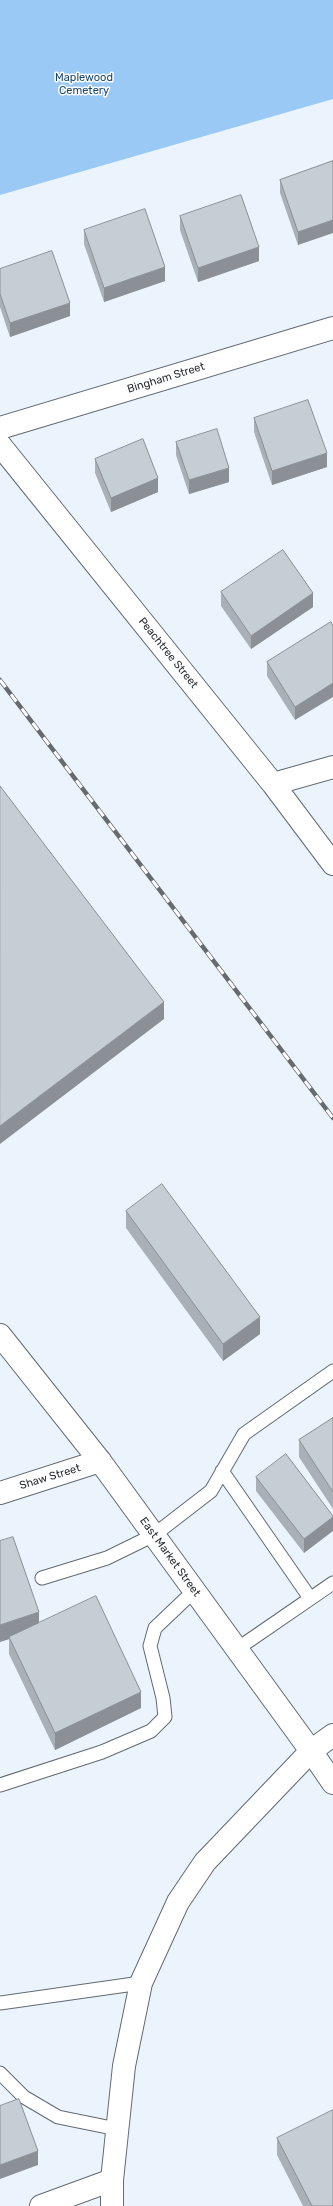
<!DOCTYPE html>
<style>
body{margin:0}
canvas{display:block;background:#ebf3fc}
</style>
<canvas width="333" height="2206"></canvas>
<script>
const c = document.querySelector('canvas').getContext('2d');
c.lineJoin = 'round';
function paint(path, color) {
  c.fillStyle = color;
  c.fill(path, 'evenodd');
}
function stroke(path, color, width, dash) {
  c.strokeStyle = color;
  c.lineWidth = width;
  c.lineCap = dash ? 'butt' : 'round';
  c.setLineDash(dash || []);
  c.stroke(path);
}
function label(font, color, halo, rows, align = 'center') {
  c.font = font + ' Rubik,sans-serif';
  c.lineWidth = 3;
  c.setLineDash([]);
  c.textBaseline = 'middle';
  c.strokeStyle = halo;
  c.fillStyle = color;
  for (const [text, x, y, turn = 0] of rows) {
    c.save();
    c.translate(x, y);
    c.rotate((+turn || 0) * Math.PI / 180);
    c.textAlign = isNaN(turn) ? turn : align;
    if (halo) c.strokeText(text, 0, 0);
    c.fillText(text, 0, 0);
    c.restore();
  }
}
const green = new Path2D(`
 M0 0H333V99L0 195Z`);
const lane = new Path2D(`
 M222 1471 310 1598
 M42 1578 107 1558 154 1535 211 1491 244 1434 333 1371
 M237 1649 333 1583
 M0 1785 102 1752 151 1731 165 1717 163 1698 150 1646 155 1628 195 1590
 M0 2003 141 1983
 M0 2073 24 2097 58 2117 117 2129`);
const street = new Path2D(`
 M0 428 333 328
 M0 445 273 784 333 864
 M273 784 333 767
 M0 1493 100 1461
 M41 2206 112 2180`);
const secondary = new Path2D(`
 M0 1335 100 1461 311 1751 333 1783
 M112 2206V2180L124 2066 141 1983 178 1902 205 1862 311 1751 333 1735`);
const rail = new Path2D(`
 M0 680 333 1118`);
const wall = new Path2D(`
 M333 161 298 245 280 193V180Z
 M180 216 259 261 198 282 180 230Z
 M84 230 165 281 104 302 84 244Z
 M0 269 70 316 10 337 0 307Z
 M254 418 327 467 272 485 254 432Z
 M176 442 229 482 189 494 176 455Z
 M95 459 158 492 111 512 95 473Z
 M221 592 313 607 251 649 221 606Z
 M331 622 295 720 267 676V662Z
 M126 1211 260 1334 223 1361 126 1228Z
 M333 1418V1509L299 1457V1440Z
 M256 1477 333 1516 304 1553 256 1491Z
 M39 1623 141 1708 55 1750 9 1654V1639L0 1642Z
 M277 2138 333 2206H303L277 2155Z`);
const shadedWall = new Path2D(`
 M333 220V233L298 245V232Z
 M259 247V261L198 282V268Z
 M165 267V281L104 302V288Z
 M70 303V316L10 337V323Z
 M327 453V467L272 485V471Z
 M229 468V482L189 494V480Z
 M158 478V492L111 512V498Z
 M313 593V607L251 649V636Z
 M333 683V697L295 720V707Z
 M164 1002V1019L0 1144V1126Z
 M260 1317V1334L223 1361V1344Z
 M333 1517V1531L304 1553V1539Z
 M39 1612V1629L9 1637V1639L0 1642V1625Z
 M141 1692V1708L55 1750V1733Z
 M38 2151V2165L0 2179V2165Z`);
const building = new Path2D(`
 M333 161V220L298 232 280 180Z
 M241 195 259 247 198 268 180 216Z
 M145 209 165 267 104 288 84 230Z
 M52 251 70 303 10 323 0 294V269Z
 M308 400 327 453 272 471 254 418Z
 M217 429 229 468 189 480 176 442Z
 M143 439 158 478 111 498 95 459Z
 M283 550 313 593 251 636 221 592Z
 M331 622 333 626V683L295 707 267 662Z
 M0 786 164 1002 0 1126Z
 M162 1184 260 1317 223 1344 126 1211Z
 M333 1418V1492L299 1440Z
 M286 1454 333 1516V1517L304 1539 256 1477Z
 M13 1537 39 1612 0 1625V1541Z
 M96 1596 141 1692 55 1733 9 1637Z
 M19 2099 38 2151 0 2165V2106Z
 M333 2110V2206H312L277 2138Z`);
const parkNames = [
 ["Maplewood",84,78],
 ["Cemetery",84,91]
];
const streetNames = [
 ["Bingham Street",166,378,-17],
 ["Peachtree Street",168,653,51],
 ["Shaw Street",50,1477,-17],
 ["East Market Street",170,1557,54]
];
paint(green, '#9ac9f5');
stroke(lane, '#626a71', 15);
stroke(street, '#626a71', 24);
stroke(secondary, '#626a71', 24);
stroke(lane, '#fff', 13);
stroke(street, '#fff', 22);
stroke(secondary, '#fff', 22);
stroke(rail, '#666b70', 4.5);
stroke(rail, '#fff', 3, [9]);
paint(wall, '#a9b0b7');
paint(shadedWall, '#8a9095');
paint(building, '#c5cdd5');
stroke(building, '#8a9095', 1);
label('11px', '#18476b', '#fff', parkNames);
label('11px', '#2b2e31', '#fff', streetNames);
</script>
